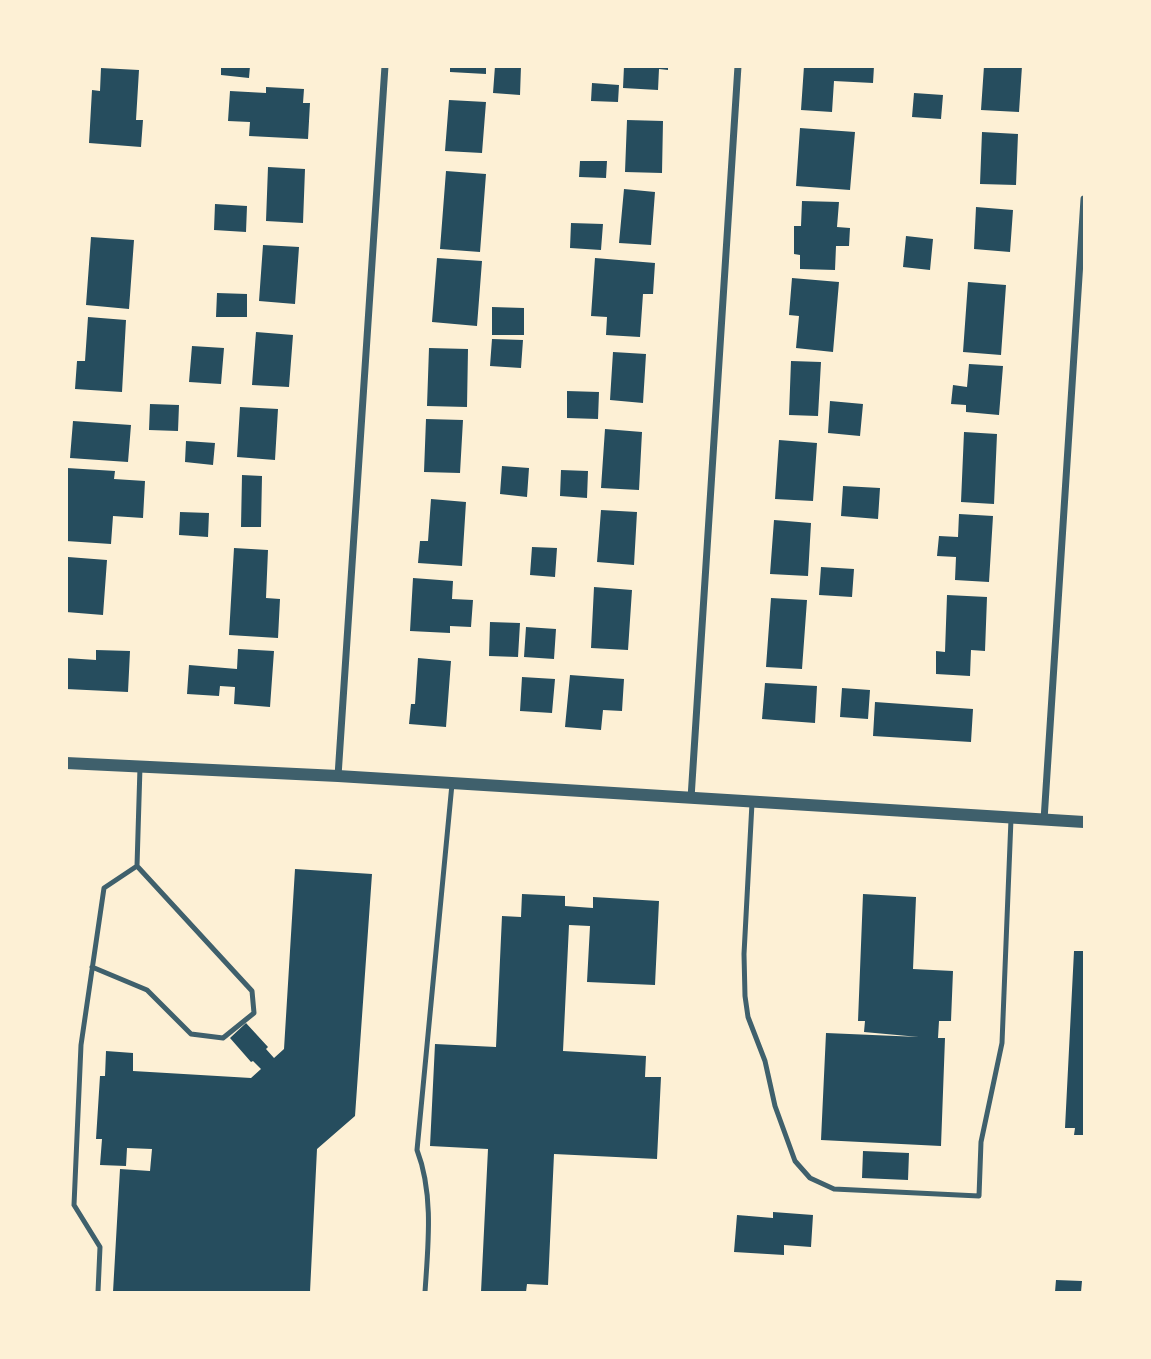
<!DOCTYPE html>
<style>
body{margin:0}
#map{position:relative;width:1151px;height:1359px;overflow:hidden;background:#fdf0d5;font-family:Commissioner,sans-serif}
canvas{display:block}
.frame{position:absolute;inset:0;border:68px solid #fdf0d5;pointer-events:none}
</style>
<div id="map">
<canvas width="1151" height="1359"></canvas>
<div class="frame"></div>
</div>
<script>
const c = document.querySelector('canvas').getContext('2d');
c.lineJoin = 'round';
function paint(path, color) {
  c.fillStyle = color;
  c.fill(path, 'evenodd');
}
function stroke(path, color, width, dash) {
  c.strokeStyle = color;
  c.lineWidth = width;
  c.lineCap = dash ? 'butt' : 'round';
  c.setLineDash(dash || []);
  c.stroke(path);
}
const building = new Path2D(`
 M221 66H250L249 78 221 75Z
 M450 66H486V74L450 72Z
 M495 66H521L520 95 493 93Z
 M624 66H668V70L659 69 658 90 623 88Z
 M804 66H874L873 83 834 81 832 112 801 110Z
 M984 66H1022L1019 112 981 110Z
 M101 68 139 70 136 120H143L141 147 89 143 92 90 100 91Z
 M592 83 619 85 618 102 591 101Z
 M266 87 304 89 303 103H310L308 139 249 136 250 122 228 121 230 91 266 93Z
 M914 93 943 95 941 119 912 117Z
 M449 100 486 102 482 153 445 151Z
 M627 120 663 121 662 173 625 172Z
 M800 128 855 132 850 190 796 186Z
 M982 132 1018 134 1016 185 980 184Z
 M580 161H607L606 178 579 177Z
 M268 167 305 169 303 223 266 221Z
 M446 171 486 174 480 252 440 249Z
 M624 189 655 192 651 245 619 243Z
 M802 201 839 202 837 227 850 228 849 246H836L835 270 800 269V255L794 254V226H801Z
 M215 204 247 206 246 232 214 230Z
 M976 207 1013 210 1010 252 974 249Z
 M571 223 603 224 601 250 570 248Z
 M906 236 933 239 930 270 903 267Z
 M91 237 134 240 129 309 86 305Z
 M263 245 299 247 295 304 259 301Z
 M437 258 482 261 477 326 432 322Z
 M595 258 655 263 653 294H643L640 337 606 335 607 317 591 316Z
 M792 278 839 282 833 352 796 348 799 316 789 315Z
 M968 282 1006 285 1001 355 963 352Z
 M217 293 247 294V317H216Z
 M492 307 524 308V335H492Z
 M88 317 126 320 122 392 75 389 77 361H85Z
 M256 332 293 335 289 387 252 385Z
 M492 339 523 340 521 368 490 366Z
 M192 346 224 348 221 384 189 382Z
 M429 348 468 349 467 407 427 406Z
 M613 352 646 354 643 403 610 400Z
 M791 361 821 362 818 416 789 415Z
 M969 364 1003 366 999 415 966 412V405L951 404 953 385 967 387Z
 M567 391 599 392 598 419 567 418Z
 M830 401 863 404 860 436 828 433Z
 M150 404 179 405 178 431 149 430Z
 M240 407 278 409 275 460 237 457Z
 M426 419 463 420 460 473 424 472Z
 M73 421 131 425 128 462 70 458Z
 M605 429 642 432 639 490 601 488Z
 M964 432 997 434 994 504 961 502Z
 M779 440 817 443 813 501 775 499Z
 M186 441 215 443 213 465 185 462Z
 M502 466 529 468 527 497 500 494Z
 M67 468 115 471 114 479 145 481 143 518 113 516 111 544 66 541Z
 M561 470 588 471 587 498 560 496Z
 M242 475 262 476 261 527H241Z
 M843 486 880 488 878 519 841 516Z
 M431 499 466 502 462 566 418 563 420 541H428Z
 M601 510 637 512 634 565 597 562Z
 M180 512 209 513 208 537 179 535Z
 M959 514 993 516 989 582 955 580 956 557 937 556 939 536 958 537Z
 M774 520 811 523 808 576 770 574Z
 M532 547 557 548 555 577 530 575Z
 M234 548 268 550 266 598 280 599 278 638 229 635Z
 M68 557 107 560 103 615 66 612Z
 M821 567 854 569 852 597 819 595Z
 M413 578 453 581 452 599 473 600 471 627 450 626V633L410 631Z
 M594 587 632 590 628 650 591 648Z
 M947 595 987 597 985 651 971 650 970 676 936 674V651L945 652Z
 M771 598 807 600 802 669 766 667Z
 M490 622 520 623 518 657 489 656Z
 M526 627 556 629 554 659 524 657Z
 M238 649 274 651 270 707 234 704 235 687 220 686 219 696 187 694 189 665 237 669Z
 M96 650 130 651 128 692 66 689V658L96 660Z
 M418 658 451 661 446 727 409 724 411 704H415Z
 M570 675 624 679 622 711 603 710 601 730 565 727Z
 M522 677 555 679 552 713 520 711Z
 M765 683 817 686 815 723 762 719Z
 M842 688 870 690 868 719 840 717Z
 M875 702 973 709 971 742 873 736Z
 M295 869 372 874 355 1116 317 1149 310 1292H113L120 1169 150 1171 152 1149 127 1148 126 1166 100 1165 102 1139H96L100 1076H105L106 1051 133 1053V1071L251 1078 261 1069 253 1061 251 1062 230 1038 246 1023 268 1047 266 1049 274 1058 284 1049Z
 M522 894 565 896V906L593 908V897L659 901 655 985 587 982 590 926 569 925 563 1051 646 1056 645 1077H661L657 1159 554 1154 548 1285 527 1284 526 1292H481L488 1149 430 1146 435 1044 496 1047 502 916 521 917Z
 M863 894 916 897 913 969 953 971 951 1021H939L938 1038H945L941 1146 821 1140 826 1033 919 1037 864 1032 865 1021H858Z
 M1074 951H1084V1135H1074L1075 1128H1065Z
 M863 1151 909 1153 908 1180 862 1178Z
 M773 1212 813 1215 811 1247 784 1245V1255L734 1252 737 1215 773 1218Z
 M1056 1280 1082 1281 1081 1292H1055Z`);
const service = new Path2D(`
 M752 803 744 954 745 996 748 1017 765 1061 775 1106 795 1161 810 1178 834 1189 979 1196 981 1142 1002 1043 1011 819
 M92 967 147 990 191 1034 223 1038 254 1013 252 991 137 866
 M98 1292 100 1247 74 1205 81 1045 104 888 137 866 140 767
 M425 1292C428 1246 434 1194 417 1150L452 784`);
const minor = new Path2D(`
 M338 776 385 66
 M691 798 738 66
 M1044 820 1084 199`);
const tertiary = new Path2D(`
 M66 763 338 776 1084 822`);
paint(building, '#264d5e');
stroke(service, '#3f606c', 5);
stroke(minor, '#3f606c', 7);
stroke(tertiary, '#3f606c', 12);
</script>
